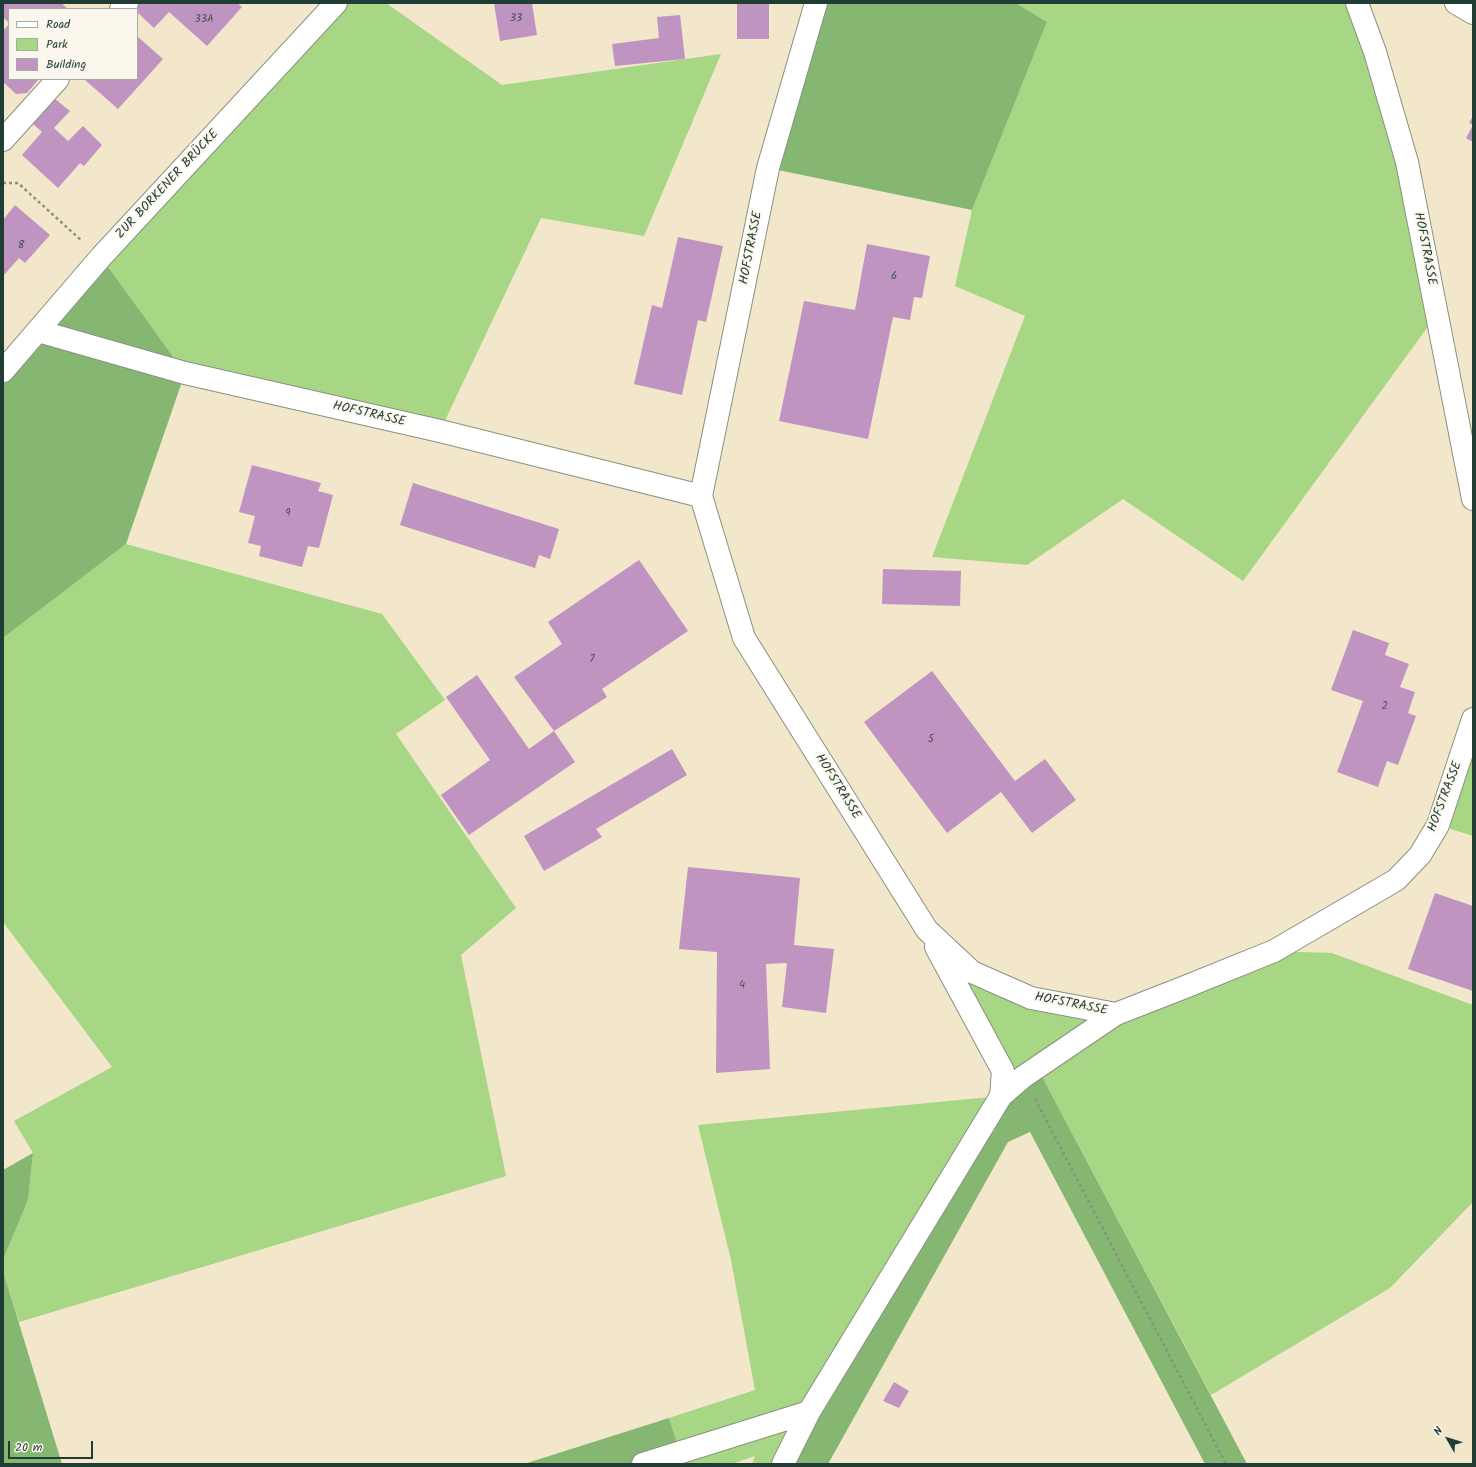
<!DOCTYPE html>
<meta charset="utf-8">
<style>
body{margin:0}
#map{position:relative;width:1476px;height:1467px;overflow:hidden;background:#f2e6cb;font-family:Kalam,sans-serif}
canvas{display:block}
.frame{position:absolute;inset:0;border:4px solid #1f3d34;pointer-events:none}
.legend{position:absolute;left:8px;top:8px;width:130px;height:72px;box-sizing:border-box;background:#fbf7ec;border:1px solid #a3ada2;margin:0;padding:5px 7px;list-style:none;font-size:12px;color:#1f3d34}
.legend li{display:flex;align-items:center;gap:8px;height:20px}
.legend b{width:20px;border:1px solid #a3ada2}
.north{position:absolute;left:1428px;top:1419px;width:40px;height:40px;-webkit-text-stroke:3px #fbf7ec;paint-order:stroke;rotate:309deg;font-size:11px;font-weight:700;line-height:16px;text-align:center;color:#1f3d34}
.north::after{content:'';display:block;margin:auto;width:14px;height:18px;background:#1f3d34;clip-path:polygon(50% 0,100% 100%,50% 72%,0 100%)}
.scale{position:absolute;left:8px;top:1441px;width:85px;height:18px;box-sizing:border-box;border:2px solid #1f3d34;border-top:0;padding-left:5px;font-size:12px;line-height:14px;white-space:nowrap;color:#1f3d34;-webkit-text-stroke:3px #fbf7ec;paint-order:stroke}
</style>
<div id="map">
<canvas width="1476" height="1467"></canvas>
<div class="frame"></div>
<ul class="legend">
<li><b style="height:5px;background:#fff"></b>Road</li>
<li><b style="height:11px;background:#a7d684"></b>Park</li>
<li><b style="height:11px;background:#c094c1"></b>Building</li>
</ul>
<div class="north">N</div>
<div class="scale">20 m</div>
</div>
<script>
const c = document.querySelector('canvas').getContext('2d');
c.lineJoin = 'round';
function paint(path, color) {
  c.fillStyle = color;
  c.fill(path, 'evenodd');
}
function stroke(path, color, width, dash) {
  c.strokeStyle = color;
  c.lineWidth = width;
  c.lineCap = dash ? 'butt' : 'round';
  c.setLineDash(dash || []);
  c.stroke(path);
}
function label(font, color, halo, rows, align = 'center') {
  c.font = font + ' Kalam,sans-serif';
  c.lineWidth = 4;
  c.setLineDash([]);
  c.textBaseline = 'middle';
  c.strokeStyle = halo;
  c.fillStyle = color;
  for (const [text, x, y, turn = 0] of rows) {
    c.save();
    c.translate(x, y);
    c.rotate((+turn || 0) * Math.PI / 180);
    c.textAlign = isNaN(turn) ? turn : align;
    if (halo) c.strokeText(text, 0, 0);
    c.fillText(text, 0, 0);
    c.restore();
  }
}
const green = new Path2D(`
 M336 3H386L502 85 721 54 644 236 541 218 440 431 185 373 101 257Z
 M1016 3H1357L1437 314 1243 581 1123 499 1027 565 932 557 1025 316 955 286 972 210 1047 22Z
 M126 544 382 614 445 700 396 734 516 908 461 955 506 1176 19 1322 3 1271V1260L28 1200 33 1153 14 1121 112 1067 3 922V638Z
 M1473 719V836L1438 825Z
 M927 930 972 972 1116 1014 1274 951 1332 953 1473 1005V1202L1390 1288 1211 1395 1037 1067 783 1464H752L755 1456 732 1464H643L680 1452 669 1418 755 1390 731 1260 698 1125 1001 1096 1003 1071Z`);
const forest = new Path2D(`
 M816 3H1016L1047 22 972 210 768 168Z
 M101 257 185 373 126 544 3 638V371Z
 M1037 1067 1247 1464H1205L1030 1132 1008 1142 828 1464H783L987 1119Z
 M33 1153 28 1200 3 1260V1170Z
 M3 1271 62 1464H3Z
 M669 1418 680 1452 643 1464H524Z`);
const building = new Path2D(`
 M3 3H61L68 9H9V23L3 17Z
 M139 3H237L242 7 207 46 169 12 154 28 137 12V9H133Z
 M494 3H532L537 35 500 41Z
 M737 3H769V39H737Z
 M680 15 685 59 615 66 612 44 659 38 657 17Z
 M9 24V79H39L27 93 16 94 3 82V31Z
 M137 36 163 59 118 109 85 80 137 79Z
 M55 99 70 111 54 128 68 141 83 126 102 145 84 166 80 163 58 188 22 155 42 132 33 124Z
 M1473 116V125L1469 123Z
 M1473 125V142L1466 138Z
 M15 205 50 235 25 263 19 258 3 276V220Z
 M678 237 723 246 706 322 698 320 682 395 634 384 652 305 662 308Z
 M867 244 930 256 922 298 914 297 910 320 893 317 868 439 779 421 804 301 855 310Z
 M252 465 321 483 318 491 333 495 319 548 308 546 302 567 259 556 261 546 248 543 255 516 239 512Z
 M413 483 559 529 550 559 539 555 535 568 400 525Z
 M639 560 688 631 602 689 607 697 554 731 514 677 562 644 548 622Z
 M883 569 961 571 960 606 882 604Z
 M1353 630 1389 643 1385 655 1409 664 1400 687 1415 692 1408 713 1416 716 1398 765 1387 761 1378 787 1337 772 1363 701 1331 690Z
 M932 671 1015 781 1045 759 1076 800 1032 833 1001 792 947 833 864 722Z
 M477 675 529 749 554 731 575 762 469 835 441 795 490 760 446 697Z
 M672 749 687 775 596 829 602 837 544 871 524 836Z
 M688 867 800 878 794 945 834 949 826 1013 782 1007 787 963 766 964 770 1069 716 1073 717 952 679 949Z
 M1435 893 1473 906V991L1408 969Z
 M894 1382 909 1391 899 1408 883 1401Z`);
const path = new Path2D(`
 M3 183H18L82 241
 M1035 1099 1226 1464`);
const minor = new Path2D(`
 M816 3 768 168 701 496 744 638 927 930 972 972 1031 998 1116 1014 1185 987 1274 951 1396 880 1420 855 1438 825 1473 719
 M1357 3 1375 52 1407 162 1473 499
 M1456 3 1473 13
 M121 9 127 3
 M3 140 58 79
 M38 331 185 373 440 431 701 496
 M3 371 101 257 336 3
 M936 947 1003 1071 1001 1096
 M643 1464 809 1412
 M783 1464 809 1412 1001 1096 1023 1077 1116 1014`);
const numberNames = [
 ["33",516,19],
 ["33A",204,20],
 ["8",21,246],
 ["6",894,277],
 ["9",288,514],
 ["7",592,660],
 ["2",1385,707],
 ["5",931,740],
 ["4",742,986]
];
const streetNames = [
 ["ZUR BORKENER BRÜCKE",168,185,-47],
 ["HOFSTRASSE",752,248,-79],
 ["HOFSTRASSE",1424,249,79],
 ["HOFSTRASSE",369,415,13],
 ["HOFSTRASSE",837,787,58],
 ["HOFSTRASSE",1446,797,-69],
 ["HOFSTRASSE",1071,1005,11]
];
paint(green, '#a7d684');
paint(forest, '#85b772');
paint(building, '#c094c1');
stroke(minor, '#889280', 24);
stroke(path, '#889280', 2.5, [3, 3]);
stroke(minor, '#fff', 22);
label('11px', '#475357', null, numberNames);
label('13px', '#1f3d34', '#fbf7ec', streetNames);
</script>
